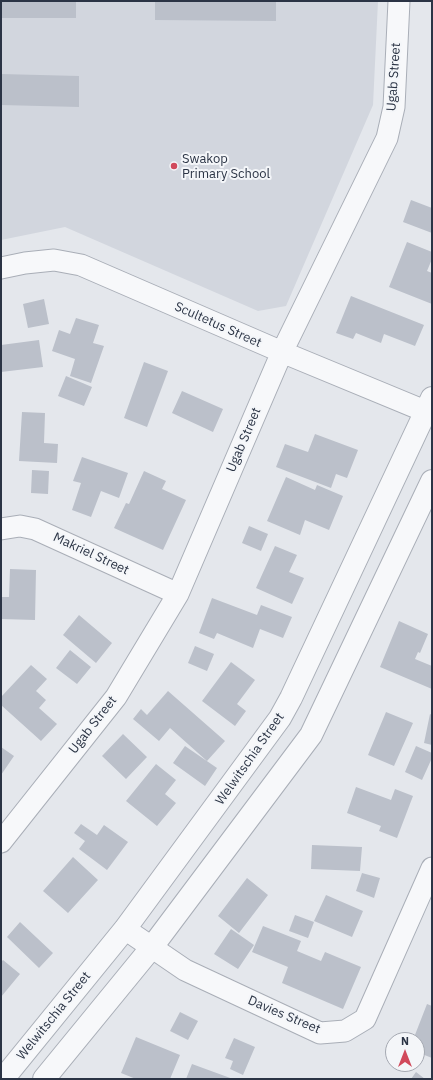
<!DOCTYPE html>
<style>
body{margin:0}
#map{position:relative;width:433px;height:1080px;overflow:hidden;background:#e4e7ec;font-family:"IBM Plex Sans",sans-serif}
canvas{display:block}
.frame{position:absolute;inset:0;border:2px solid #2b3445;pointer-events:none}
.north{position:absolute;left:385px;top:1032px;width:40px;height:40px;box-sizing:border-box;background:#f4f6f9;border:1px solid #a4a8b1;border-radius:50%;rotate:0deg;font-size:11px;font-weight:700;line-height:16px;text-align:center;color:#2b3445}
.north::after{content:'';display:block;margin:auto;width:14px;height:18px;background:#d1495b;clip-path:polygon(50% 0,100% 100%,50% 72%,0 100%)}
</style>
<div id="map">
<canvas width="433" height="1080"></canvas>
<div class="frame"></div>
<div class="north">N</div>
</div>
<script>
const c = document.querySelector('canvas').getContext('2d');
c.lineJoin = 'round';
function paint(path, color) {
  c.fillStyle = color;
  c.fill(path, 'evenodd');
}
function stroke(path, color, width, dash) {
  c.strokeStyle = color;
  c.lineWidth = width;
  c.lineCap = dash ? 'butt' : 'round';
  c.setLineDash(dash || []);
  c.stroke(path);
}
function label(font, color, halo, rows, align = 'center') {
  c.font = font + ' "IBM Plex Sans",sans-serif';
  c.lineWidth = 4;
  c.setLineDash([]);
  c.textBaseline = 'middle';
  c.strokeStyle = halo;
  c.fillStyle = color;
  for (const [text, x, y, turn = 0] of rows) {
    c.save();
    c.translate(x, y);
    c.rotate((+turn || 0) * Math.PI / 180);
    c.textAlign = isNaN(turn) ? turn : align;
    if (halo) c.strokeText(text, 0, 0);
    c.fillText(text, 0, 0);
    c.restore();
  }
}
const built = new Path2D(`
 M1 1H378L373 105 286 306 258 311 65 227 1 240Z`);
const building = new Path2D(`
 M1 1H76V18H1Z
 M155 1H276V21L155 20Z
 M1 74 79 76V107L1 105Z
 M411 200 432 208V233L403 222Z
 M407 242 432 252V259L427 271 432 273V304L389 287Z
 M351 296 424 325 415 346 384 334 381 343 356 333 353 339 336 333Z
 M44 299 49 324 28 328 23 304Z
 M76 318 99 325 93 343 104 346 91 383 70 376 75 359 52 351 59 330 70 334Z
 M39 340 43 367 1 372V345Z
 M144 362 168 371 147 427 124 418Z
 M66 376 92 387 84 406 58 396Z
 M182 391 223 409 213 432 172 413Z
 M22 412 45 413 44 443 58 444 57 463 19 461Z
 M315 434 358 450 347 478 336 474 331 488 276 467 285 444 308 452Z
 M82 457 128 473 119 498 101 491 91 517 72 510 81 483 73 481Z
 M32 470 49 471 48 494 31 493Z
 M144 471 166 481 162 489 186 500 163 550 114 528 126 503 129 504Z
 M286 477 315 490 317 485 343 496 329 530 305 520 300 535 267 521Z
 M249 526 268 534 261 551 242 543Z
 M275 546 297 555 289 572 304 578 292 604 256 588Z
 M10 569 36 570 35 620 1 619V597H9Z
 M212 598 257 615 261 605 292 617 283 638 260 629 253 648 217 633 214 639 199 633Z
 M79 615 112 643 96 663 63 635Z
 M399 621 428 634 420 653 418 652 415 659 432 666V689L380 667Z
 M195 646 214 654 207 671 188 663Z
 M70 650 91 667 77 684 56 668Z
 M231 662 255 680 237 704 246 711 235 726 202 701Z
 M31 665 47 679 36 691 46 700 39 708 57 724 41 741 1 705V697Z
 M168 691 225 741 207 761 170 728 159 741 133 719 141 709 147 715Z
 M386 712 413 723 394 766 368 755Z
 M430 714 432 715V745L424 743Z
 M123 734 147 757 126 779 102 756Z
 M185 746 217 768 205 786 173 763Z
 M416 746 432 753V758L422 780 405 772Z
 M1 747 14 756 1 775Z
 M156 764 176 780 165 794 176 803 157 826 126 801Z
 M356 787 391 800 395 789 413 796 397 838 379 831 381 826 347 813Z
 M81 824 97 835 104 825 128 842 107 870 79 849 85 841 74 833Z
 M312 845 362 847 360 871 311 869Z
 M73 857 98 880 68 913 43 891Z
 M362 873 380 878 374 898 356 891Z
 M247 878 268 895 239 933 218 916Z
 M326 895 363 911 352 937 314 921Z
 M295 915 314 922 308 938 289 931Z
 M20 922 53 953 39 968 7 937Z
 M263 926 301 941 297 951 321 961 325 952 361 967 343 1009 282 983 288 967 252 952Z
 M231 929 254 945 238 969 214 954Z
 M3 960 20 974 1 997V962Z
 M427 1004 432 1006V1058L417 1052V1040H413Z
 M180 1012 198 1021 188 1040 170 1031Z
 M136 1037 180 1055 170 1079H136L121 1073Z
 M234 1038 255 1047 243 1075 230 1069 233 1061 225 1058Z
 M192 1064 233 1079H186Z
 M416 1072 425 1079H411Z`);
const minor = new Path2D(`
 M1 268 25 263 54 260 81 265 282 352 432 414
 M1 529 20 526 35 529 178 594
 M1 842 116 697 178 594 282 352 387 138 394 107 399 1
 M125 929 185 970 320 1033 345 1031 365 1019 432 868`);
const tertiary = new Path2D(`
 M3 1079 125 929 280 718 291 698 432 398
 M44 1079 152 947 311 735 432 481`);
const markers = [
 [174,166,4,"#d1495b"]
];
const streetNames = [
 ["Ugab Street",394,77,-86],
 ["Scultetus Street",218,325,24],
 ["Ugab Street",244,440,-67],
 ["Makriel Street",91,554,25],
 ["Ugab Street",93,725,-52],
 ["Welwitschia Street",250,759,-55],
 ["Davies Street",284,1015,23],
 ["Welwitschia Street",54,1016,-51]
];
const poiNames = [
 ["Swakop",182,159],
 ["Primary School",182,174]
];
paint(built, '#d2d6de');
paint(building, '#bbc0ca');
stroke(minor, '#a9aeb7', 23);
stroke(tertiary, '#a9aeb7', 24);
stroke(minor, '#f7f8fa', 21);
stroke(tertiary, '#f7f8fa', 22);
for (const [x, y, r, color] of markers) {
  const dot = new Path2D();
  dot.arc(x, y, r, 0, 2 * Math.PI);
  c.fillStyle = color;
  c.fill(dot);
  stroke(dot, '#f4f6f9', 1.5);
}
label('13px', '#2b3445', '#f4f6f9', streetNames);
label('13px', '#2b3445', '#f4f6f9', poiNames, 'left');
</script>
